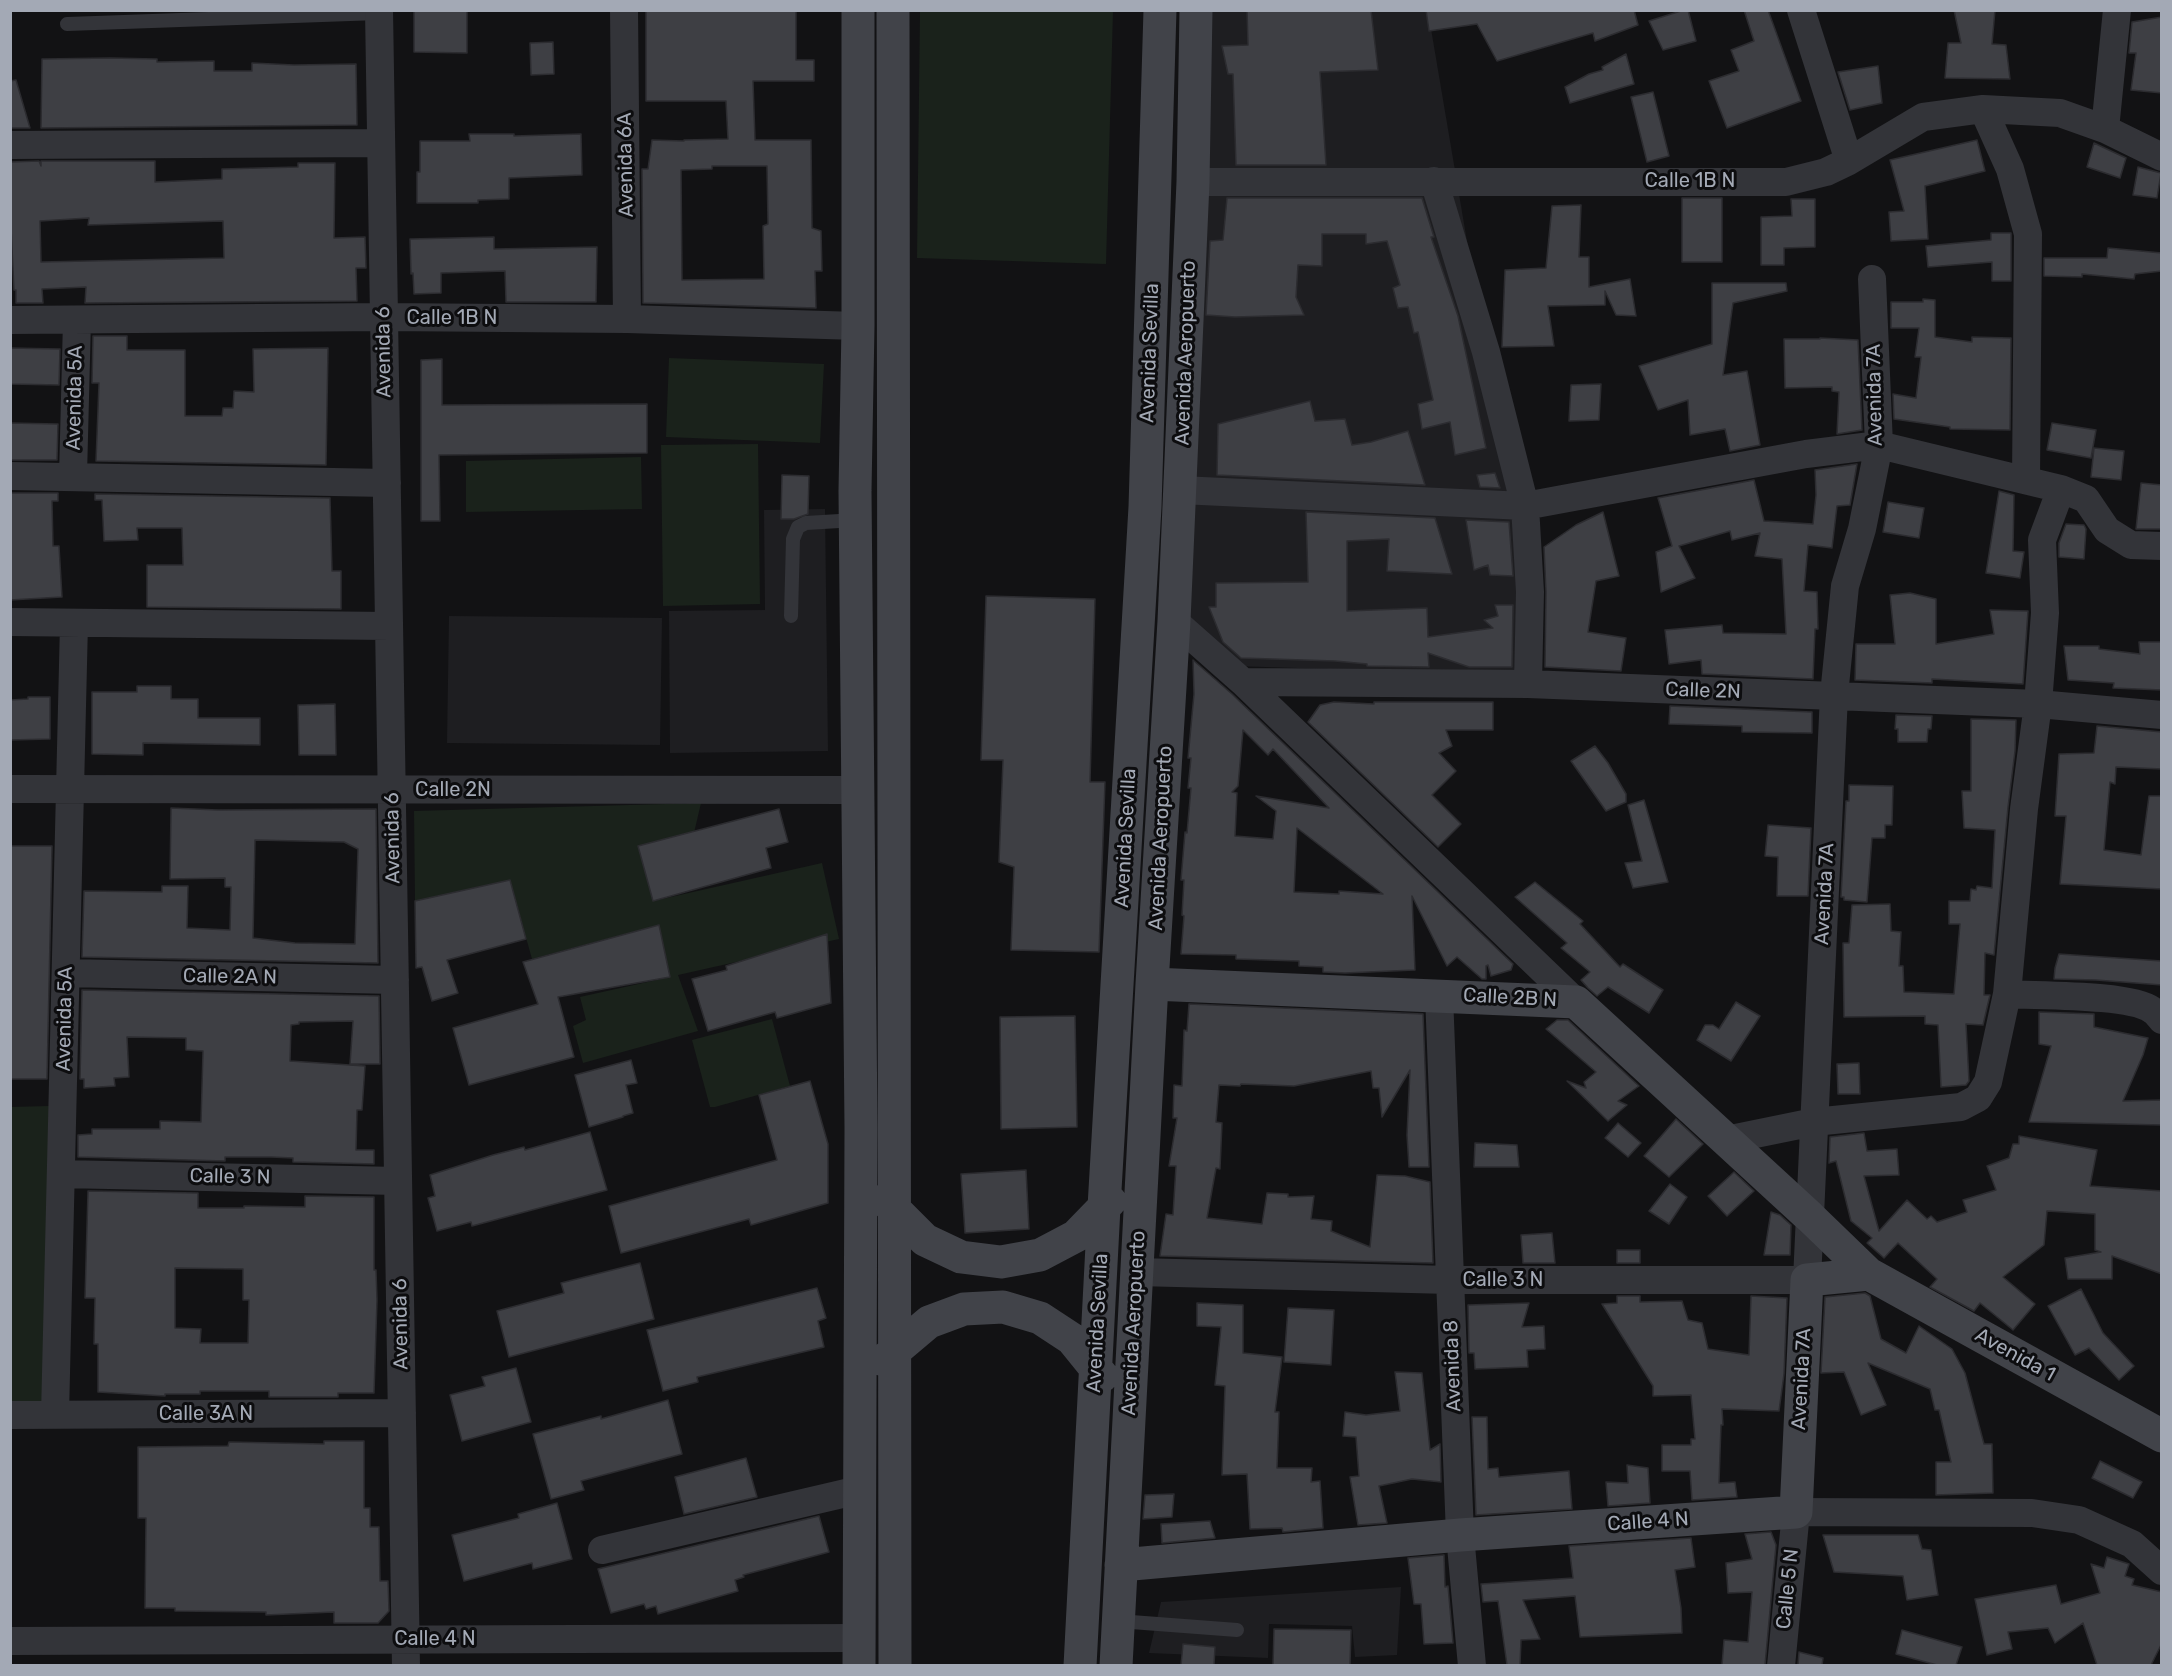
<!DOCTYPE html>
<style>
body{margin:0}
#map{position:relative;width:2172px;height:1676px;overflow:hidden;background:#121214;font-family:Rubik,sans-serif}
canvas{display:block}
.frame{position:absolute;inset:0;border:12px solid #a3a9b5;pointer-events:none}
</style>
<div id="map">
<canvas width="2172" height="1676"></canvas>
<div class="frame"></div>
</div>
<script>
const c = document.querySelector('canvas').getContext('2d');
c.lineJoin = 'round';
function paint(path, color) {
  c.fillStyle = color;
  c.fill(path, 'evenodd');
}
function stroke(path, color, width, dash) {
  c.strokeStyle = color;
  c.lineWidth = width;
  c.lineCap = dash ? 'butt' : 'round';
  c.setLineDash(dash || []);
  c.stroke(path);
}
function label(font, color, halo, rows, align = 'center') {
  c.font = font + ' Rubik,sans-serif';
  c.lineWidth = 6;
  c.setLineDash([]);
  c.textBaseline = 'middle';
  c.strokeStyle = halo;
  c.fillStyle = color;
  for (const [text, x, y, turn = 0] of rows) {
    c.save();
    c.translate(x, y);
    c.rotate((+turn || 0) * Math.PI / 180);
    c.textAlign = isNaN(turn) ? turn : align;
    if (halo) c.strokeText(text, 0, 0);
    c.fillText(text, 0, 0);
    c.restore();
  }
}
const built = new Path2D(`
 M1205 11H1428L1513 513 1521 675 1233 666 1183 615Z
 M825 509 828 751 670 753 669 611 765 610 764 510Z
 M449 616 662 618 660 745 447 743Z
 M1401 1587 1397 1655 1355 1657 1352 1626 1269 1624 1268 1658 1149 1653 1161 1602Z`);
const green = new Path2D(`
 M920 11H1113L1106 264 917 258Z
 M669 358 824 364 820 443 666 437Z
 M758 444 760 604 663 606 661 445Z
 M641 457 642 509 466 512V461Z
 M701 803 694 833 638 846 653 901 822 863 839 939 678 975 698 1031 583 1063 573 1026 586 1020 580 997 670 977 659 925 532 959 510 880 415 901 414 811Z
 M772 1019 790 1086 715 1107H710L692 1040Z
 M49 1106 46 1405H11L10 1107Z`);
const building = new Path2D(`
 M414 10H467V53L414 52Z
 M646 10H796V60H814V81H753L755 140H811L812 228 821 231 822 271H815L816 308 643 303 642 169H648L652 140 684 141V140L728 139 726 101H646ZM712 166H767L768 224 763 226 764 279 682 280 681 170 712 169Z
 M1247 10H1371L1378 70 1320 72 1326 165H1236L1233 74H1228L1222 46 1248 45Z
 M1426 10H1634L1638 25 1595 41 1593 33 1497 61 1477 24 1429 31Z
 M1684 10H1688L1696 41 1663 50 1649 21Z
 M1744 10H1768L1801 101 1727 128 1709 81 1739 71 1731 50 1754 41Z
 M1954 10H1995L1992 44 2006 45 2010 79 1945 78 1948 43H1961Z
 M2162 17V93L2131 90 2136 53H2129L2132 22Z
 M553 42 554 74 531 75 530 43Z
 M1626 54 1634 84 1570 103 1565 87 1589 74 1603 70 1602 67Z
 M110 58 157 59V62L214 61V71H252V63L294 65 356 64 357 125 41 128 42 59Z
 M1878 66 1882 103 1850 110 1838 72Z
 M16 80 30 128H10V81Z
 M1653 92 1669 156 1647 162 1631 97Z
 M469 134H514V136L581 134 582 175 509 178V199L478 200V203H417V172H420V141H470Z
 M1977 140 1985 171 1925 186 1928 239 1891 241 1889 212 1904 211 1890 160Z
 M2094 143 2126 158 2120 178 2087 167Z
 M39 161 41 166V161H155V182L222 179V169L298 167V163H335L334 238 365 237 366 268H356L357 301 85 303 86 287 42 289 43 303H16V290H14L11 228 10 162ZM89 218 88 225 223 221 224 258 41 262 40 221Z
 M2138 167 2161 173 2157 198 2133 195Z
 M1227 198H1422L1434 237H1431L1458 316 1486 448 1455 455 1450 422 1422 429 1418 404 1433 400 1418 332 1414 333 1408 307 1398 308 1393 288 1400 285 1387 241 1366 244V234H1322V266L1298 265 1296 297 1304 315 1235 317 1206 315 1210 241 1223 240Z
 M1682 198H1722V262H1682Z
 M1791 199H1815V247L1784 248V265H1761V217L1792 216Z
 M1581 205 1579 257H1589V287L1630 279 1636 316 1616 315 1605 291V305L1548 306 1554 346 1502 347 1505 270 1546 268 1552 206Z
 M1991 233H2011V281H1992V262L1928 267 1926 246 1991 240Z
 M494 237V249L597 247 596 302H506L505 271 441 273V293L414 294 413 273 411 274 410 239Z
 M2108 248 2162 253V271L2135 274 2134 279 2082 274V277L2044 276V258H2107Z
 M1712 283H1786L1787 291 1733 303 1723 375 1747 371 1760 445 1730 451 1725 429 1690 435 1688 400 1658 410 1639 366 1712 344Z
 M1923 299 1935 300V337L1972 342V337L2011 338 2010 430 1950 429V427L1894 419 1893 394 1916 398 1921 357H1915L1919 328H1891V302H1923Z
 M93 336H127V350H185V416H222L223 408H233L234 391 254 392 253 349 328 348 326 465 96 461 99 383H92Z
 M1820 338 1858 340 1862 430 1837 434 1839 392 1832 391V387L1785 388 1784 339H1820Z
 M10 348 60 349 59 385 10 384Z
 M442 359V405L647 404V453L439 455 440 521H421V360Z
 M1601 384 1599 420 1569 421 1571 385Z
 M1310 401 1315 421 1345 419 1352 445 1371 442 1408 431 1425 485 1217 475 1218 424Z
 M10 423 58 424 57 460H10Z
 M2052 423 2096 430 2091 458 2047 450Z
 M2094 448 2124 451 2121 480 2091 477Z
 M1857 464 1850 505 1837 506 1832 548 1808 545 1804 591 1817 592 1818 629H1815L1813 679 1702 674 1701 660 1669 664 1665 630 1722 625 1723 633 1786 634 1782 559 1755 556 1760 533 1732 540 1730 531 1679 546 1695 578 1661 592 1656 552 1672 546 1658 498 1754 480 1764 521 1813 524 1816 495 1815 470Z
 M1495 473 1500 488 1480 487 1477 475Z
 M782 475 809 476 808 514 794 519H781Z
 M2141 483 2162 485V529H2136Z
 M1999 491 2014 495 2013 551 2024 552 2020 578 1986 573Z
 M10 493H58V501H52L53 546H59L62 597 10 600Z
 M95 494 330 498 332 571H341V609L147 607V565H183L182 528H137L138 540 104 541 102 500H95Z
 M1888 502 1924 508 1919 538 1883 532Z
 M1306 512 1435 518 1452 574 1387 571 1389 539 1347 541V611L1427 608 1428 637 1493 628 1484 620 1498 616 1495 605H1513L1512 667H1469L1428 653 1429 667 1367 666V664L1335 661 1241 658 1223 642 1209 607H1216V583L1308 582Z
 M1603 512 1619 576 1596 581 1588 632 1626 638 1621 671 1545 667 1546 592 1544 547 1576 525Z
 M1466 520 1509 522 1513 576 1490 575 1488 565 1474 570Z
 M2066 524 2084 525 2086 529 2084 559 2059 557V543Z
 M1910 593 1936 599V644L1994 634 1990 610 2028 611 2023 684 1932 679V683L1855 680 1856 644H1895L1890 595Z
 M986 596 1095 599 1090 782H1105L1099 952 1011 950 1014 867 999 862 1003 760H981Z
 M2139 642H2162V690L2113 688 2114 683 2068 680 2064 646H2099V649L2140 654Z
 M1193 660 1232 694 1513 964 1511 970 1491 976 1488 965 1486 966V979H1482L1457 957 1447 966 1412 896 1415 970 1345 973 1323 972V967L1299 966V961L1236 959V955L1181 954 1184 916 1182 915 1184 880H1181L1185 832 1187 833 1191 788H1188L1191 758H1188L1194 694ZM1243 730 1268 755 1273 749 1329 808 1256 796 1276 811 1273 839 1235 836 1237 793 1232 792 1238 786ZM1297 828 1383 894 1339 891V894L1294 892Z
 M137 686H171V699H198V718H260V745L143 743V755L92 754V692H137Z
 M28 697H50V739L10 740V700L28 699Z
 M1334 702 1374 704V702H1493V730H1446L1452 746 1439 753 1456 771 1432 795 1461 824 1438 847 1308 722 1320 705Z
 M335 704 336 755H299L298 705Z
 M1670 706 1812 712V733L1742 732V726L1669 724Z
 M1896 715 1932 716 1931 729H1928L1927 742H1898V729H1895Z
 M1971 719 2016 720 2015 751 2008 807 1994 955 1985 953 1984 995H1990L1983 1025 1966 1024 1969 1081 1966 1085 1941 1087 1938 1025 1925 1024V1016L1844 1017 1843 943H1849L1852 905 1890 904 1891 931 1901 932 1899 966H1903L1904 992 1954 994 1960 924H1949V901H1970L1971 889 1976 890 1977 886 1992 888 1995 830 1964 828 1962 791H1971Z
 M2097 726 2162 732V769L2116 767 2115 784 2110 782 2104 850 2141 855 2149 796H2162V889L2060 884 2066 816H2055L2059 754 2094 753Z
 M1595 746 1608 763 1626 794V802L1606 811 1571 761Z
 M1849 785 1893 786 1892 825H1885V838H1872L1867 902 1844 900V897H1841L1846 801H1849Z
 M1644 800 1668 882 1633 888 1625 863 1642 861 1628 805Z
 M171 808 218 810 376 809 378 963 82 957 84 891 162 892V886H188L187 928 230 930 231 887H225V878L170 879ZM255 840 344 842 358 849 355 944 295 943 253 938Z
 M779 809 788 842 766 848 771 868 653 901 638 846Z
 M1768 825 1811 828 1808 896H1777L1778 857 1765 856Z
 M10 846H52L47 1079H10Z
 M510 880 526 939 447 960 458 993 432 1001 422 967 416 968 415 901Z
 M1535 882 1583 921 1580 924 1620 967 1623 964 1663 990 1649 1013 1608 987 1597 996 1588 988 1581 980 1590 972 1561 948 1567 943 1515 897Z
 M659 925 670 977 558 997 574 1057 469 1085 453 1028 538 1004 523 962Z
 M827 934 831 1003 777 1018 775 1012 708 1031 692 979 727 970 726 966Z
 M2059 954 2162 961V985L2096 980 2054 979 2055 968Z
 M82 990 379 996 380 1064H350L353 1021 299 1022V1024L291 1025 290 1061 365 1066 362 1110H357L356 1150H374V1164L293 1162V1158L271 1157H225V1161L78 1157V1135L92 1134V1129H160V1121L201 1122 203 1051 186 1050V1038L127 1037 129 1077 114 1078 115 1086 84 1088V1079H80Z
 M1736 1002 1760 1016 1731 1061 1697 1040 1705 1025H1713L1719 1029Z
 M1189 1004 1423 1014 1429 1167H1409L1407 1135 1410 1070 1382 1117 1379 1088H1373L1371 1071 1294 1086 1241 1084 1240 1086 1219 1085 1216 1122 1222 1123 1220 1169 1216 1168 1207 1218 1262 1224 1267 1193 1288 1194V1197L1314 1196 1311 1219 1332 1221 1331 1231 1370 1247 1377 1175 1405 1176 1430 1182 1433 1263 1160 1256 1166 1214 1173 1215 1176 1166H1169L1177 1118H1173L1174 1085 1182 1086 1184 1030 1187 1031Z
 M2039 1012 2094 1014V1027L2148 1038 2143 1055 2123 1101 2162 1100V1125L2029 1122 2051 1046 2039 1044Z
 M1075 1016 1077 1127 1001 1129 1000 1017Z
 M1557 1020H1568L1639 1086 1618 1101 1627 1105 1608 1121 1567 1081 1586 1088 1584 1082 1596 1072 1546 1029Z
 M631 1060 637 1083 626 1085 633 1113 623 1116V1117L589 1127 575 1075Z
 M1859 1063 1860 1094H1838L1837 1064Z
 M810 1081 828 1144V1203L751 1225 749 1219 621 1253 609 1206 777 1160 759 1095Z
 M1676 1119 1703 1144 1669 1177 1644 1156Z
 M1618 1123 1641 1143 1628 1157 1605 1138Z
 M590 1132 607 1190 472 1226 471 1222 437 1231 428 1198 435 1196 430 1175 493 1155 524 1147 525 1150Z
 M1864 1133 1867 1151 1897 1149 1899 1175 1864 1176 1879 1231 1907 1200 1927 1219 1931 1216 1937 1222 1967 1212 1963 1200 1996 1190 1987 1166 2009 1158 2013 1144H2019V1136L2097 1150 2090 1186 2162 1191V1274L2112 1256V1279H2068L2065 1258 2101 1252 2095 1250V1214L2047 1211 2044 1245 2003 1277 2035 1304 2013 1330 1980 1303 1974 1311 1930 1287 1937 1279 1898 1243 1884 1258 1867 1243 1872 1238 1851 1221 1836 1161 1829 1163 1830 1137Z
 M1475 1143 1517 1145 1519 1167H1474Z
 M1026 1170 1029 1229 965 1233 961 1174Z
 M1734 1172 1754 1191 1727 1216 1708 1196Z
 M1670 1184 1687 1197 1669 1224 1649 1211Z
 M88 1191 198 1193V1208H244V1206L305 1207V1196L374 1197V1270H376L377 1300 374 1393H338V1397H269V1391H200V1394H165V1396L98 1392V1344H94L95 1298H85ZM175 1268 243 1269V1300H249L248 1343H200L201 1329 175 1328Z
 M1771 1212 1780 1215 1791 1225 1790 1255H1764Z
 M1552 1233 1555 1263H1523L1521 1235Z
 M1617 1250H1640V1263H1617Z
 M640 1263 654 1319 509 1357 497 1311 564 1293 561 1283Z
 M817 1288 826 1318 818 1321 824 1347 697 1377 698 1382 663 1391 647 1330Z
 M2081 1289 2103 1333 2134 1366 2119 1380 2089 1348 2075 1355 2048 1306Z
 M1865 1293 1870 1296 1881 1339 1906 1353 1919 1326 1952 1349 1965 1373 1984 1444H1992L1993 1493 1936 1495V1462H1951L1939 1410H1935L1930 1389 1868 1363 1886 1405 1861 1415 1844 1372 1821 1373 1825 1297Z
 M1617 1296H1640V1302L1682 1301 1688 1320 1702 1323 1708 1349 1749 1355 1751 1296 1787 1298 1784 1374 1779 1411 1722 1409 1723 1425H1721L1719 1483 1735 1482 1737 1497 1692 1500 1690 1471H1662V1445H1691V1439H1695L1691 1395 1653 1396V1386L1602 1304 1617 1303Z
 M1197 1303 1243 1305V1353L1282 1357 1275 1412H1279L1277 1468H1312L1311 1482 1320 1481 1323 1528 1283 1532 1282 1528 1250 1529 1247 1474 1222 1475 1225 1386 1215 1385 1221 1327 1197 1326Z
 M1529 1303 1522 1327 1544 1326 1545 1349 1527 1350 1528 1367 1475 1369 1474 1353H1469L1468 1305Z
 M1288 1308 1334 1310 1331 1365 1284 1362Z
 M516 1368 531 1422 462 1441 450 1395 485 1386 482 1377Z
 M1395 1372 1422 1373 1430 1450 1440 1444 1441 1482 1412 1479 1379 1486 1387 1523 1358 1525 1350 1477 1359 1476 1356 1437 1343 1436 1345 1412 1366 1415 1400 1411Z
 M668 1400 682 1454 581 1481 584 1490 551 1499 533 1434 601 1416V1419Z
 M1472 1417H1487L1488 1469 1498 1468 1499 1477 1569 1471 1572 1509 1476 1515Z
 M324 1441H364V1508H370V1527H379L380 1581H388L389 1611 378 1623H334V1612L266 1615V1612L175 1611V1608H145L146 1518H138V1447L228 1446 229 1442 324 1444Z
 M746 1458 757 1497 684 1514 675 1477Z
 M2100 1461 2142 1482 2133 1498 2092 1478Z
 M1627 1465 1648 1468 1650 1503 1608 1506 1606 1482 1628 1483Z
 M1174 1494 1172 1517 1143 1519 1145 1495Z
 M557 1503 572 1559 533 1569 532 1563 464 1581 452 1535 519 1518 518 1514Z
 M819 1516 829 1552 743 1575 744 1577 735 1580 738 1591 658 1614 656 1606 646 1609 644 1604 611 1613 598 1569Z
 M1210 1521 1215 1538 1162 1543 1161 1524Z
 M1771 1532 1776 1545 1765 1665H1722L1724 1640 1748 1642 1752 1592 1728 1593 1726 1563 1752 1559 1745 1534Z
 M1823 1535H1918L1922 1549 1931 1550 1938 1595 1907 1600 1903 1576 1834 1572Z
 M1691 1538 1695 1567 1675 1570 1681 1608 1682 1633 1580 1637 1575 1596 1523 1600 1540 1639 1521 1640 1520 1665H1507L1498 1601 1483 1602 1481 1584 1573 1578 1569 1546Z
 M1444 1555 1445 1587 1448 1586 1453 1643 1424 1644 1421 1604H1414L1408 1558Z
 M2107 1557 2129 1564 2125 1576 2134 1579 2132 1585 2162 1592V1643L2151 1665H2097L2083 1623 2055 1643 2048 1628 2008 1632 2012 1649 1987 1655 1975 1599 2056 1585 2061 1604 2100 1593 2091 1564 2104 1568Z
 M1274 1629 1351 1630 1350 1665H1273Z
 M1902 1630 1962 1647 1956 1665H1937L1896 1654Z
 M1183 1644 1215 1647 1214 1665H1181Z
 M1799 1652 1823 1658 1822 1665H1798Z`);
const lane = new Path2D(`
 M67 24 379 13
 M791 616 793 539 798 527 806 523 856 520
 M1118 1621 1237 1630`);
const street = new Path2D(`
 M379 10 406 1666
 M624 10 627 319
 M1801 10 1849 161
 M1983 109 2010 169 2028 234 2026 480
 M2105 129 2117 10
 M10 145 381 143
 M1434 181 1486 352 1525 506 1530 592 1528 684
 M1193 182H1786L1826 172 1849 161 1923 117 1983 109 2060 113 2105 129 2162 157
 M10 320 384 317 627 319 858 326
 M10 476 387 483
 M73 476 77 320
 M1180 490 1525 506 1806 454 1879 445 2061 489 2086 499 2107 530 2131 545 2162 546
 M1174 621 1243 682 1576 1002
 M10 622 389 626
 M1243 682 1528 684 2038 704 2162 715
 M10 789 859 790
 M66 973 395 980
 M2007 994C2038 996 2130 994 2152 1010 2156 1012 2159 1017 2162 1020
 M1439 995 1460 1535 1472 1666
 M1726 1140 1814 1122 1961 1107 1978 1098 1988 1082 2007 994 2024 809 2038 704 2045 613 2042 540 2061 489
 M61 1174 398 1181
 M1137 1272 1450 1280H1807L1834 695 1845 586 1862 529 1879 445 1872 279
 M10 1415 402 1413
 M55 1415 74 623
 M602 1550 859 1490
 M10 1641 859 1638
 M1781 1666 1796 1512 2032 1513 2079 1520 2132 1544 2162 1571`);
const secondary = new Path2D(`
 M858 10V326L855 491 861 1128 859 1666
 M893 10 895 1666
 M1152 984 1576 1002 1810 1217 1869 1274 2162 1436
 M885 1200 925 1240 961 1257 1001 1262 1040 1255 1076 1236 1110 1201
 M884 1360 929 1322 964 1309 1003 1307 1040 1318 1072 1339 1102 1376
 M1121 1565 1460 1535 1796 1512 1807 1280 1869 1274
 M1080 1666 1104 1207 1145 507 1160 10
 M1116 1666 1152 984 1174 621 1193 182 1196 10`);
const streetNames = [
 ["Avenida 6A",626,165,-91],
 ["Calle 1B N",1690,181],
 ["Calle 1B N",452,318],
 ["Avenida 6",384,352,-91],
 ["Avenida Sevilla",1150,353,-88],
 ["Avenida Aeropuerto",1186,353,-88],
 ["Avenida 7A",1875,395,-91],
 ["Avenida 5A",75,398,-89],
 ["Calle 2N",1703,691,2],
 ["Calle 2N",453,790],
 ["Avenida 6",393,838,-91],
 ["Avenida Sevilla",1126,838,-87],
 ["Avenida Aeropuerto",1161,838,-87],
 ["Avenida 7A",1825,894,-87],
 ["Calle 2A N",230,977,1],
 ["Calle 2B N",1510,998,3],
 ["Avenida 5A",65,1019,-89],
 ["Calle 3 N",230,1177,1],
 ["Calle 3 N",1503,1280],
 ["Avenida Sevilla",1098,1323,-87],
 ["Avenida Aeropuerto",1134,1323,-87],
 ["Avenida 6",401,1324,-91],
 ["Avenida 1",2015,1355,29],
 ["Avenida 8",1453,1366,-92],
 ["Avenida 7A",1802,1379,-87],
 ["Calle 3A N",206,1414],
 ["Calle 4 N",1648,1522,-4],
 ["Calle 5 N",1788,1589,-84],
 ["Calle 4 N",435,1639]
];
paint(built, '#1e1e21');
paint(green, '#1a221b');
paint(building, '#3e3f44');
stroke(building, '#2c2c30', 1.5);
stroke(lane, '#333439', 14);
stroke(street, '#333439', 28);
stroke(secondary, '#414349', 33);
label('20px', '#a3a9b5', '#0d0d0f', streetNames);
</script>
